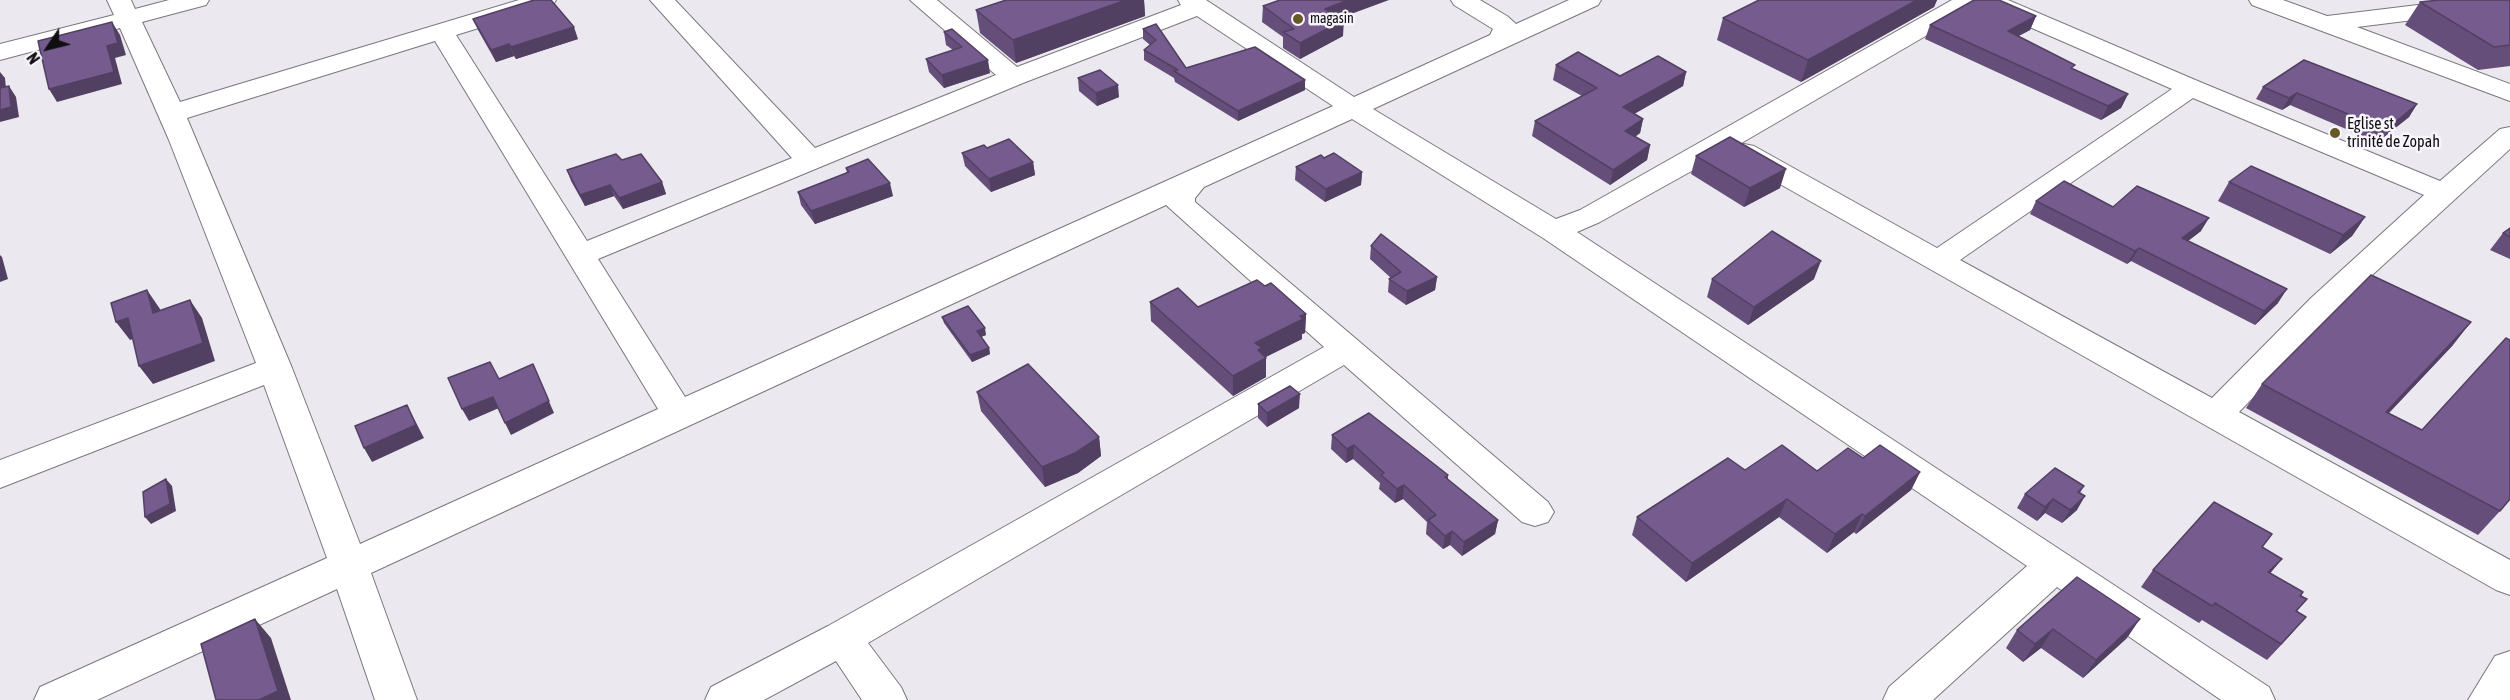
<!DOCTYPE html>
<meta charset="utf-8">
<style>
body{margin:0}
#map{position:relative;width:2510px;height:700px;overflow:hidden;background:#ebe8ef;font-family:"Asap Condensed",sans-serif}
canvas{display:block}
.north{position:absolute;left:18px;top:18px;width:60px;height:60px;-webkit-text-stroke:4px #f9f5fc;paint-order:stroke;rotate:235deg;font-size:16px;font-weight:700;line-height:24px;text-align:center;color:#0f0e10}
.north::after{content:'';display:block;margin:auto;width:21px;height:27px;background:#0f0e10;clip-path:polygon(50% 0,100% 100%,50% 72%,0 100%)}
</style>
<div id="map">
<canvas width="2510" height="700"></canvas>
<div class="north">N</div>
</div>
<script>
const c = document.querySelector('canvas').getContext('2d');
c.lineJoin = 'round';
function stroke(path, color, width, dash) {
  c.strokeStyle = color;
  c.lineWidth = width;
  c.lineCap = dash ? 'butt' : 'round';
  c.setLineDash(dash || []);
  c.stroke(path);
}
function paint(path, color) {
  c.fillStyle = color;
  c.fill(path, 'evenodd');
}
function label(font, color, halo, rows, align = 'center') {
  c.font = font + ' "Asap Condensed",sans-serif';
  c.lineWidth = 5;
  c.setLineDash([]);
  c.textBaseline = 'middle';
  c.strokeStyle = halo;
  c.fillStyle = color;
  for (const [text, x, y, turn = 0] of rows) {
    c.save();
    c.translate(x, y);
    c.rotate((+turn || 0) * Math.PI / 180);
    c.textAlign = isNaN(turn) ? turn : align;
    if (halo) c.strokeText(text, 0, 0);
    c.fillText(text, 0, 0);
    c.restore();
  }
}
const minor = new Path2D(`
 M107 0H131L135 9 169 0H209L206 5 142 22 180 102 519 0H556L553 5 456 35 587 241 792 158 650 0H675L815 148 996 75 910 0H937L1017 67 1181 5 1178 0H1206L1354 97 1490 35 1493 29 1454 5 1451 0H1480L1507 16 1516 24 1569 0H1601L1598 5 1373 109 1556 219 1580 210 1952 0H2008L2200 82 2440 181 2500 129 2510 127V149L2370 277 2239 412 2510 560V595L2496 590 1734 158 1730 152 1733 148 1600 222 1577 232 2269 687 2275 700H2221L2057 587 1933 700H1883L1889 687 2027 566 1543 238 1352 119 1204 187 1195 198V202L1548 502 1554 512 1548 522 1535 526 1522 522 1344 365 868 643 901 687 907 700H862L836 661 764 700H705L711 687 828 626 1324 347 1166 205 371 573 417 700H375L337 589 97 700H34L40 687 327 558 264 385 0 488V460L256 363 169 140 120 28 0 60V44L114 15ZM1979 5 2172 89 1937 248 1754 146 1744 144 1738 145ZM1197 16 1333 106 685 397 598 259 1023 83ZM435 41 658 409 360 544 292 368 187 118ZM2193 98 2424 195 2311 298 2212 398 1960 260Z
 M2249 0H2283L2327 16 2459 0H2510V8L2357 27 2510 84V101L2252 5Z
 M2510 651V700H2468L2495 656Z`);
const wall = new Path2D(`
 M1006 0H1144L1145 16 1016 63 980 33 976 10Z
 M1759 0H1937L1934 7 1801 82 1717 40 1723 18Z
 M2510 0V66L2478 70 2405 25 2420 2Z
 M1263 6 1340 18 1343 36 1300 59 1283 48V37L1262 22Z
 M2036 16 2030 30 2018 36 2073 69 2128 94 2121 108 2101 120 1925 39 1930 25Z
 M473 19 578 39 516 59 514 56 496 62 478 30Z
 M1156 24 1186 68 1305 90 1238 121 1175 82 1174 78 1144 60V50L1150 45 1143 39V29Z
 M952 29 990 73 944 88 929 72 926 59 953 50 946 45 944 32Z
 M1556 65 1620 76 1686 72 1683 86 1634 114 1643 119 1640 133 1635 137 1650 145 1647 160 1610 185 1532 136 1535 121 1582 96 1553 80Z
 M1078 78 1119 97 1097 106 1079 91Z
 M2263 87 2417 104 2409 117 2384 137 2380 135 2374 141 2290 105 2282 110 2256 99Z
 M987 148 1033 162 1035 175 991 192 965 166 962 153Z
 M1696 156 1780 188 1744 207 1691 174Z
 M1324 158 1362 172 1361 185 1325 202 1295 180 1296 167Z
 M622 160 662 182 666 194 623 209 614 196 585 206 571 181 567 170Z
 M846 168 893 196 815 224 801 205 798 192 847 173Z
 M2229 182 2365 217 2352 236 2330 254 2218 201Z
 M2036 201 2113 207 2201 231 2188 241 2278 303 2255 325 2131 261 2127 264 2030 214Z
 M2510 228V259L2490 250 2503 233Z
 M1371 246 1437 277 1435 290 1406 305 1388 292 1389 279 1391 278 1370 259Z
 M1712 279H1814L1748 325 1707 297Z
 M1265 286 1306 314 1305 333 1302 334V339L1265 357 1266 377 1233 396 1151 321 1150 302 1198 307Z
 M942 317 986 335 981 337 989 348 990 354 972 362 944 323Z
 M2453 345 2389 413 2500 511 2478 535 2246 408 2262 384Z
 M977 392 1099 437 1101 456 1078 473 1045 487 981 411Z
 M1258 404 1299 408 1267 427 1258 418Z
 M1332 435 1448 475V480L1498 520 1495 534 1462 556 1450 545 1443 549 1426 534 1427 522 1403 499 1395 503 1379 489 1380 483 1353 459 1346 463 1331 449Z
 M1863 458 1920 472 1911 490 1856 534 1854 532 1827 553 1779 517 1686 582 1632 535 1637 517 1745 470 1817 471Z
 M2084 486 2080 493 2077 510 2062 523 2045 513 2037 521 2017 508 2025 494Z
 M2262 547 2282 559 2270 573 2307 599 2297 611 2291 634 2267 660 2202 620 2199 623 2141 587 2153 570Z
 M2077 577 2127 638 2083 678 2041 648 2023 662 2006 648 2017 630Z`);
const shadedWall = new Path2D(`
 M1126 0H1144L1145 16 1016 63 1013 40Z
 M1348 0H1389L1324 24 1325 9Z
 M1917 0H1937L1934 7 1801 82 1808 60Z
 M2036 16 2030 30 2002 45 2008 31Z
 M1344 20 1343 36 1300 59V43Z
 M112 22 120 35 126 55 115 58 122 84 57 102 49 89 107 46Z
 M574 27 578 39 516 59 511 47Z
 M509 44 514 56 496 62 491 50Z
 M988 60 990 73 944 88 942 75Z
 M0 72 5 78 7 99 0 89Z
 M1686 72 1683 86 1620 122 1623 107Z
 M1305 80V90L1238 121V111Z
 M1118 85 1119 97 1097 106 1096 93Z
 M9 86 16 97 19 117 0 122V110Z
 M2297 93 2290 105 2282 110 2289 98Z
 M2128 94 2121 108 2101 120 2108 106Z
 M2417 104 2409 117 2384 137 2392 125Z
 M1643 119 1640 133 1621 146 1625 131Z
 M2388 123 2380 135 2374 141 2382 128Z
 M1650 145 1647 160 1610 185 1613 170Z
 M1033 162 1035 175 991 192 989 179Z
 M1786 169 1780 188 1744 207 1750 188Z
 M1362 172 1361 185 1325 202 1326 189Z
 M662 182 666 194 623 209 619 198Z
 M890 183 893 196 815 224 811 211Z
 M610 185 614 196 585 206 580 195Z
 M2365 217 2352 236 2330 254 2343 235Z
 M2209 218 2201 231 2175 251 2182 238Z
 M2139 248 2131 261 2127 264 2135 251Z
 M0 255 2 257 8 279 0 282Z
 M1821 261 1814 279 1748 325 1754 307Z
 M1437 277 1435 290 1406 305 1407 291Z
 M2287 289 2278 303 2255 325 2264 311Z
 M147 290 160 309 166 331 153 313Z
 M190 300 202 318 215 361 153 384 139 366Z
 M1306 314 1305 333 1302 334V339L1262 359 1266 358V377L1233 396V376L1255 343Z
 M128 318 142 336 130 340 116 322Z
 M2471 322 2453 345 2368 435 2386 412Z
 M985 328 986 335 978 338 977 331Z
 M989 348 990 354 972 362 970 355Z
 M533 364 554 413 511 435 505 423Z
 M1300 394 1299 408 1267 427V413Z
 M493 397 499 408 469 421 462 409Z
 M407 405 424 438 372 462 364 448Z
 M1099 437 1101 456 1078 473 1045 487 1042 467Z
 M1354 445 1353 459 1346 463 1347 449Z
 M1920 472 1911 490 1856 534 1865 516Z
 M166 479 172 486 176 511 151 524 145 517Z
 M1404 485 1403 499 1395 503 1397 489Z
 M2085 496 2077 510 2062 523 2070 510Z
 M1787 499 1779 517 1686 582 1692 563Z
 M2053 499 2045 513 2037 521 2045 507Z
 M1862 514 1854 532 1827 553 1835 534Z
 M1498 520 1495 534 1462 556 1464 542Z
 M1452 531 1450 545 1443 549 1445 536Z
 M2282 559 2268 576V572Z
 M2306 617 2291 634 2267 660 2281 644Z
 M255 619 271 638 291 700H259Z
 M2140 619 2127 638 2083 678 2096 660Z
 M2053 629 2041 648 2023 662 2035 644Z`);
const building = new Path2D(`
 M534 0H551L574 27 511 47 509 44 491 50 473 19Z
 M1006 0H1126L1013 40 976 10Z
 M1280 0H1348L1325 9 1344 20 1300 43 1283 32 1294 29 1263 6Z
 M1759 0H1917L1808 60 1723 18Z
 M1974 0H1999L2036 16 2008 31 2075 65 2071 68 2128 94 2108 106 1930 25Z
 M2439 0H2510V45L2494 47 2420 2Z
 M112 22 118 43 107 46 114 72 49 89 38 41Z
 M1156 24 1186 68 1255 47 1305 80 1238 111 1174 71 1178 70 1144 50 1156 40 1143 29Z
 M952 29 988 60 942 75 926 59 962 47 944 32Z
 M1578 52 1620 76 1658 56 1686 72 1623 107 1643 119 1625 131 1650 145 1613 170 1535 121 1597 88 1556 65Z
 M2304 60 2417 104 2392 125 2388 123 2382 128 2297 93 2289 98 2263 87Z
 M1100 70 1118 85 1096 93 1078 78Z
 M9 86 11 107 0 110V88Z
 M1730 137 1786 169 1750 188 1696 156Z
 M1009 139 1033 162 989 179 962 153 984 145 987 148Z
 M1334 153 1362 172 1326 189 1296 167 1321 155 1324 158Z
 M616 154 622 160 641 154 662 182 619 198 610 185 580 195 567 170Z
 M868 159 890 183 811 211 798 192 849 172 846 168Z
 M2251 166 2365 217 2343 235 2229 182Z
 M2064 181 2113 207 2137 186 2209 218 2182 238 2287 289 2264 311 2139 248 2135 251 2036 201Z
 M2510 228V237L2503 233Z
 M1772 231 1821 261 1754 307 1712 279Z
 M1381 234 1437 277 1407 291 1389 279 1401 272 1371 246Z
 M2371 275 2471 322 2386 412 2422 430 2506 338 2510 340V499L2500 511 2262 384Z
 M1257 280 1265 286 1271 283 1306 314 1300 316 1303 319 1255 343 1262 348 1258 350 1266 358 1233 376 1150 302 1178 288 1198 307Z
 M147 290 153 313 190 300 203 343 139 366 128 318 116 322 111 303Z
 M968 306 985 328 977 331 989 348 970 355 942 317Z
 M490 362 499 379 533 364 549 401 505 423 493 397 462 409 448 378Z
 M1028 364 1099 437 1075 453 1042 467 977 392Z
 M1290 386 1300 394 1267 413 1258 404Z
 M407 405 416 425 364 448 355 426Z
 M1369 413 1448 475 1445 477 1498 520 1464 542 1452 531 1445 536 1428 520 1436 515 1404 485 1397 489 1381 475 1384 473 1354 445 1347 449 1332 435Z
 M1782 445 1817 471 1848 448 1863 458 1880 445 1920 472 1865 516 1862 514 1835 534 1787 499 1692 563 1637 517 1728 458 1745 470Z
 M2055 468 2084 486 2078 492 2085 496 2070 510 2053 499 2045 507 2025 494Z
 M166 479 170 504 145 517 143 492Z
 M2214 502 2272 534 2262 547 2282 559 2268 572 2303 592 2300 596 2307 599 2296 611 2306 617 2281 644 2215 603 2212 606 2153 570Z
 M2077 577 2140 619 2096 660 2053 629 2035 644 2017 630Z
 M255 619 278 691 259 700H216L201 644Z`);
const markers = [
 [1298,19,6,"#655926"],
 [2335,133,6,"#655926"]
];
const farPoinames = [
 ["magasin",1310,19]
];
const poiNames = [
 ["Eglise st",2347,124],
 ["trinité de Zopah",2347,142]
];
stroke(minor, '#7a777d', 2);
paint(minor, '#fff');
paint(wall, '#654e7a');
paint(shadedWall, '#524063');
paint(building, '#755b8e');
stroke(building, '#524063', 1.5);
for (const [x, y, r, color] of markers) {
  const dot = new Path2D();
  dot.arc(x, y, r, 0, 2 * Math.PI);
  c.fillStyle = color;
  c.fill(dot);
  stroke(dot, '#f9f5fc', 2);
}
label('14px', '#0f0e10', '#f9f5fc', farPoinames, 'left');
label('16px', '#0f0e10', '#f9f5fc', poiNames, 'left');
</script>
